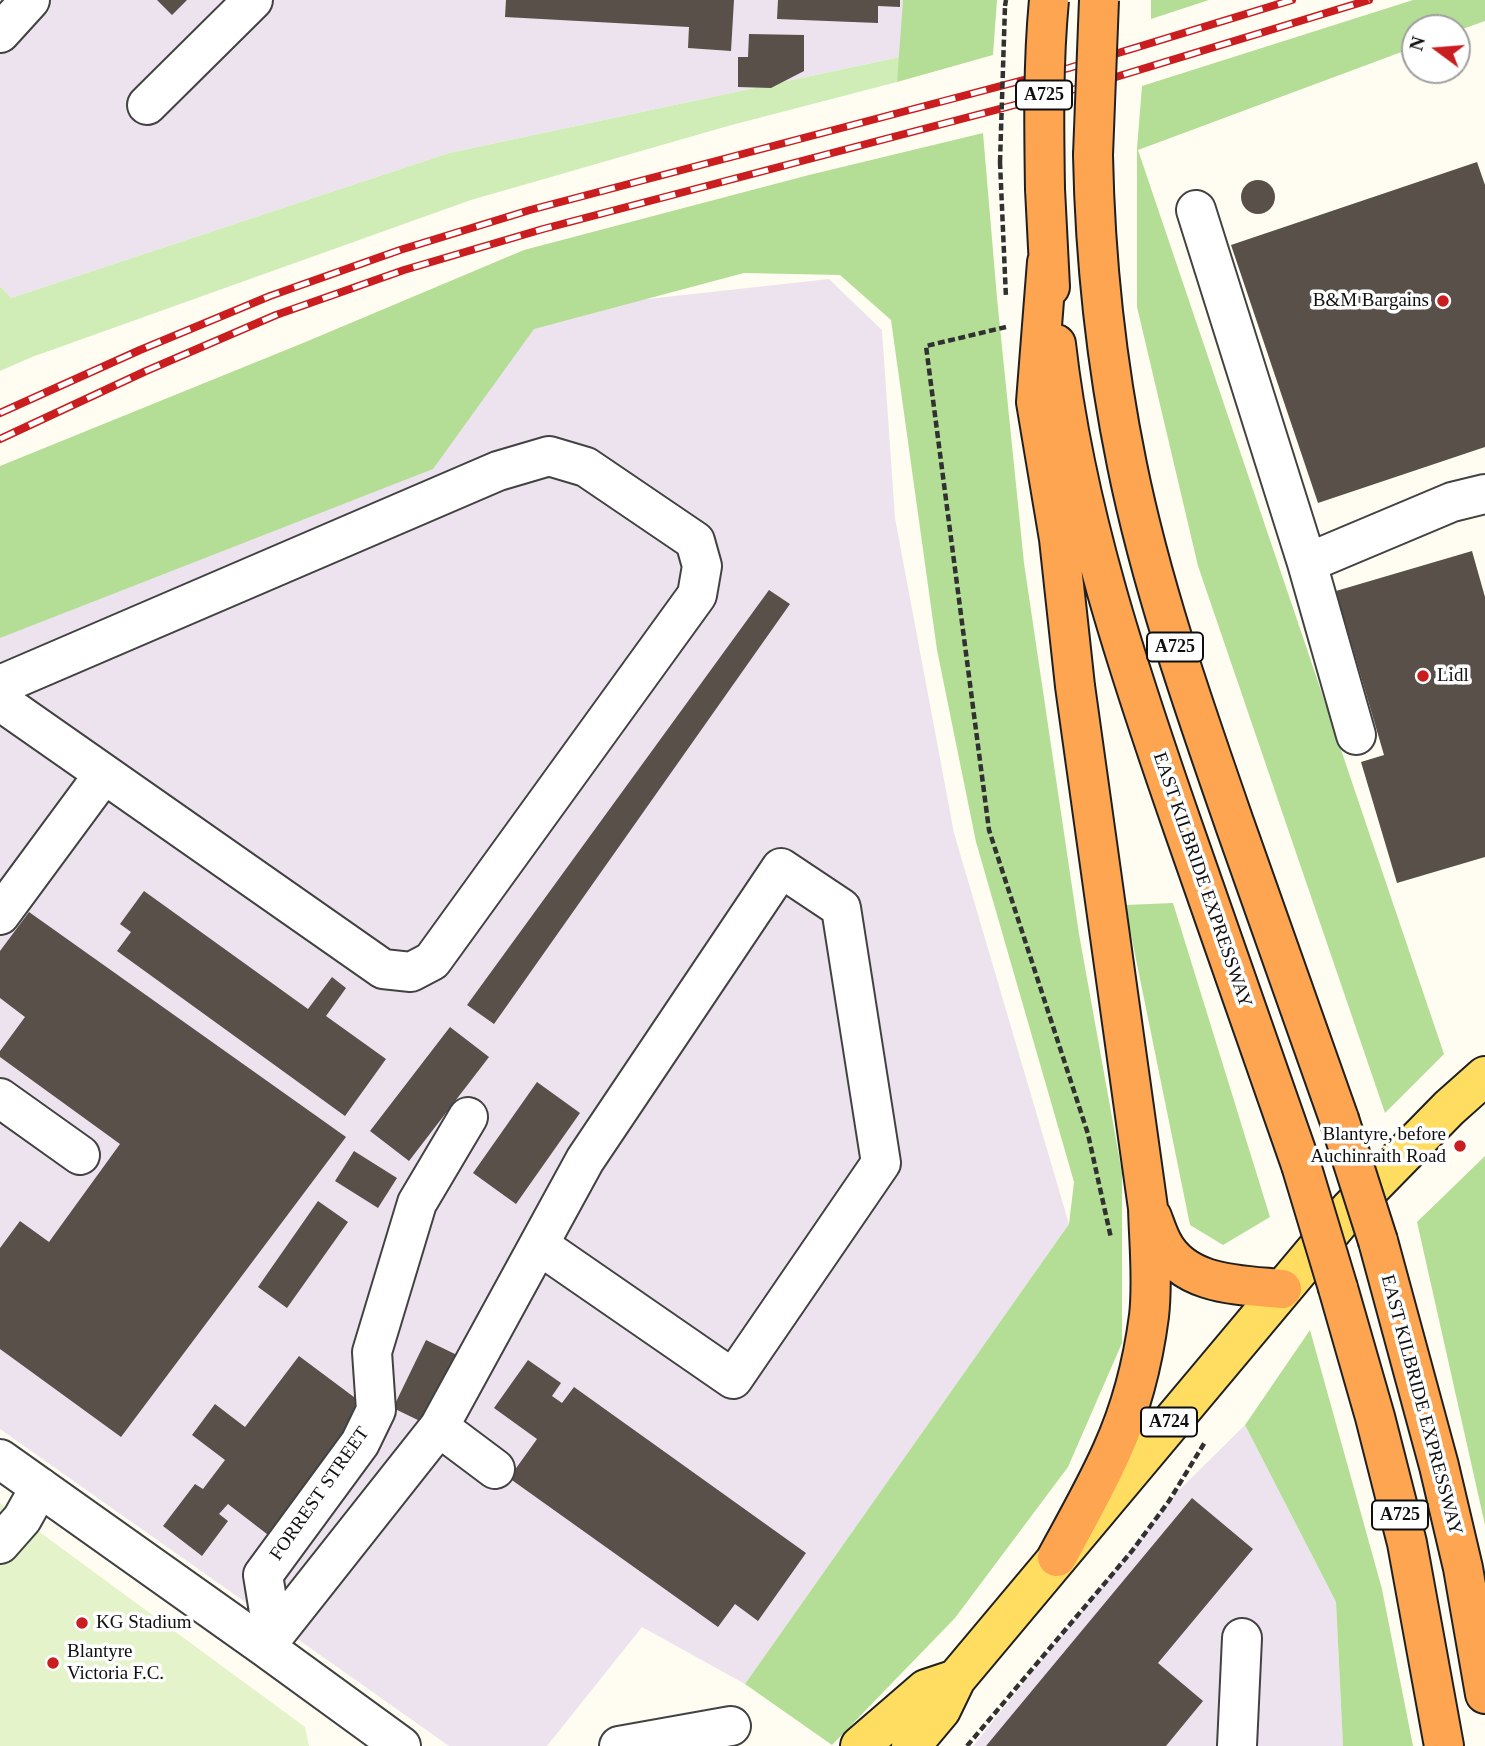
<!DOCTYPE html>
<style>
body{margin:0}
#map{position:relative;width:1485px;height:1746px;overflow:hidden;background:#fffdf1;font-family:"Times New Roman",serif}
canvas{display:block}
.north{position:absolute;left:1401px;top:14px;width:70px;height:70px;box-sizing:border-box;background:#fff;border:2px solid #9f9f9f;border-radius:50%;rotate:286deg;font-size:19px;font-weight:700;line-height:28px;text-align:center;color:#0f0f0f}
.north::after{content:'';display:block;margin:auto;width:24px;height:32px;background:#c91d20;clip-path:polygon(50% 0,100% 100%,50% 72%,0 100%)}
</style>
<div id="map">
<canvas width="1485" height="1746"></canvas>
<div class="north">N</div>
</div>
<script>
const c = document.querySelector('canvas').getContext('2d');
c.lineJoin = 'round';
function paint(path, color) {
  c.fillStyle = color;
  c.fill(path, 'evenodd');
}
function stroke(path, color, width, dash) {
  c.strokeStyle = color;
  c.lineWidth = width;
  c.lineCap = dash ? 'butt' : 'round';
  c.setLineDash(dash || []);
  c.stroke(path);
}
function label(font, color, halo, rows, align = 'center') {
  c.font = font + ' "Times New Roman",serif';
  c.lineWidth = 7;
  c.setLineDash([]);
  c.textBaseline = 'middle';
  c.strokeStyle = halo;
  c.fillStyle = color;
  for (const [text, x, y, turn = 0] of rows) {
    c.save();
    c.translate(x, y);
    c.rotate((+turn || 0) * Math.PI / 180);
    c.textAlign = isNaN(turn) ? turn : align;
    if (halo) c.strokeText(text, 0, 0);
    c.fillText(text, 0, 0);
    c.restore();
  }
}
const industrial = new Path2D(`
 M0 0H903L900 57 449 153 11 298 0 286Z
 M829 279 882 330 895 518 954 833 1069 1224 745 1684 642 1627 547 1746H449L0 1429V516L529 312Z
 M1245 1425 1336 1602 1343 1746H973L1175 1494Z`);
const green = new Path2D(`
 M900 57 897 82 728 126 471 200 32 357 0 371V286L11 298 449 153Z`);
const forest = new Path2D(`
 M903 0H997L993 55 897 82Z
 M1151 0H1209L1151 19Z
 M1413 0H1485V21L1457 31V28H1415V47L1138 150 1444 1054 1385 1113 1198 566 1137 307V148L1142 86Z
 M983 133 997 298 1024 563 1079 934 1122 1173V1343L1068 1467 955 1618 832 1745 745 1684 1069 1224 1074 1182 976 842 937 650 891 320 840 275 744 273 534 329 433 469 0 638V466L303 343 524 250 809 175Z
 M1173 903 1270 1217 1223 1245 1190 1225 1125 905Z
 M1485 1156V1525L1417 1222Z
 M1310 1330 1382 1589 1413 1746H1343L1336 1602 1245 1425Z`);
const pitch = new Path2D(`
 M0 1503 305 1727 309 1746H0Z`);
const building = new Path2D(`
 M157 0H187L172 15Z
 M506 0H734L731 51 688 48 689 27 505 17Z
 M778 0H900V7L878 6V23L777 19Z
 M749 34 804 35V71L771 88 738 87V57H748Z
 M1477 162 1485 185V447L1318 503 1231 245Z
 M1241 197a17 17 0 1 1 34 0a17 17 0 1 1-34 0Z
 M1472 551 1485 597V857L1397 883 1361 762 1384 755 1336 591Z
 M769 590 790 604 494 1024 467 1005Z
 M144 891 308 1009 332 977 346 988 326 1016 386 1059 345 1116 117 951 131 932 120 924Z
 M29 912 346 1137 121 1437 0 1349V1248L20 1221 49 1242 120 1144 0 1057V1051L25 1017 0 998V951Z
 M450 1027 489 1057 409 1161 370 1131Z
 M537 1082 580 1113 516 1204 473 1173Z
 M354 1151 397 1178 378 1208 335 1181Z
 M318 1201 348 1222 287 1308 258 1287Z
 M426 1340 457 1355 424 1423 393 1408Z
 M299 1356 374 1412 276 1541 228 1504 219 1514 228 1521 202 1556 163 1526 195 1484 203 1489 225 1460 192 1435 215 1404 245 1427Z
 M528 1360 561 1383 552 1396 562 1403 574 1387 806 1553 758 1621 735 1604 718 1627 509 1478 537 1439 494 1408Z
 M1192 1498 1253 1549 1158 1663 1203 1701 1166 1746H986Z`);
const path = new Path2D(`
 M1005 6 1006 0
 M1000 162 1006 298
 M1006 327 926 346 989 830 1088 1134 1111 1238
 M967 1746 1132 1551 1169 1501 1205 1442`);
const minor = new Path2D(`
 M0 33 30 0
 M147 105 253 0
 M1196 210 1307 563
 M0 685 498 471 549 456 586 467 695 541 702 566 697 595 432 961 411 972 383 969 0 701
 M1356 735 1307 563 1452 502 1485 494
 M0 915 104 774
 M0 1098 80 1155
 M439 1427 495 1469
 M0 1459 265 1647 401 1746
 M0 1544 22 1519 40 1487
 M273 1636 263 1575 360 1443 376 1410 372 1352 417 1203 468 1117
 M265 1647 439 1427 585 1160 781 868 841 908 881 1163 733 1379 539 1245
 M619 1746 731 1726
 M1237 1746 1242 1638`);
const major = new Path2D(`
 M860 1746 926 1689 956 1679
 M911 1746 941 1710 956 1679 1350 1209 1449 1108 1485 1076`);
const highway = new Path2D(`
 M1093 155C1095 260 1106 362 1127 465 1152 588 1194 707 1235 825 1270 923 1305 1021 1339 1119
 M1045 189 1050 287
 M1047 262 1036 402 1059 539 1075 686 1148 1208C1149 1244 1153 1281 1149 1316 1143 1362 1131 1409 1112 1451 1096 1487 1076 1522 1057 1557
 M1056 344C1075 511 1129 672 1184 830 1223 941 1262 1053 1301 1165
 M1152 1217C1155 1225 1158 1234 1162 1242 1184 1286 1240 1285 1282 1289
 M1378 1241 1439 1466 1463 1568 1485 1694
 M1338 1288 1375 1417 1407 1543 1444 1746`);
const rail = new Path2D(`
 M0 413 140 350 270 296 400 250 530 210 1069 68 1292 0
 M0 439 146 371 276 315 404 270 543 229 1083 87 1369 0`);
const pathBridge = new Path2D(`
 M1000 162 1005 6`);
const highwayBridge = new Path2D(`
 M1093 155 1099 0
 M1045 189C1044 126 1043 63 1049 0
 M1339 1119 1378 1241
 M1301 1165 1338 1288`);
const markers = [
 [1443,301,7,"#c91d20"],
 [1423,676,7,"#c91d20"],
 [1460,1146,7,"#c91d20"],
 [82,1623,7,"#c91d20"],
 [53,1663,7,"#c91d20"]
];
const shields = [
 [1044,95,56],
 [1175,647,56],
 [1169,1422,56],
 [1400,1515,56]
];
const shieldNames = [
 ["A725",1044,95],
 ["A725",1175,647],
 ["A724",1169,1422],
 ["A725",1400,1515]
];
const poiNames = [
 ["B&M Bargains",1429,301,"right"],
 ["Lidl",1437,676],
 ["Blantyre, before",1446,1135,"right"],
 ["Auchinraith Road",1446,1157,"right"],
 ["KG Stadium",96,1623],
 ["Blantyre",67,1652],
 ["Victoria F.C.",67,1674]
];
const streetNames = [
 ["EAST KILBRIDE EXPRESSWAY",1202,880,71],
 ["EAST KILBRIDE EXPRESSWAY",1421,1405,75],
 ["FORREST STREET",320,1494,-55]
];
paint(industrial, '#ede3ee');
paint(green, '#d1edb7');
paint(forest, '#b4de96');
paint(pitch, '#e4f3ca');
paint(building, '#59504a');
stroke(minor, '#424242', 42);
stroke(major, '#202020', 42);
stroke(highway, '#202020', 42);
stroke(path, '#313131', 4.5, [7, 3.5]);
stroke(minor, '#fff', 38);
stroke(major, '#ffdd61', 38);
stroke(highway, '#fda551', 38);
stroke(rail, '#c91d20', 8);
stroke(rail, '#fff', 5, [16]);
stroke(highwayBridge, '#202020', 42, []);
stroke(pathBridge, '#313131', 4.5, [7, 3.5]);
stroke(highwayBridge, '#fda551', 38);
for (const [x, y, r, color] of markers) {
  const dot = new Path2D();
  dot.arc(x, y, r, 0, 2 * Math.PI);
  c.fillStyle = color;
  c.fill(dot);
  stroke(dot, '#fff', 2.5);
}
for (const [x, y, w] of shields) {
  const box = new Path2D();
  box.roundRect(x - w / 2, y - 14.5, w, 29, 5);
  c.fillStyle = '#fff';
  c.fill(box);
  stroke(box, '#0f0f0f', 2);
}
label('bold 18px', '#0f0f0f', null, shieldNames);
label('19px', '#0f0f0f', '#fff', poiNames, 'left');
label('19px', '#0f0f0f', '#fff', streetNames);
</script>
